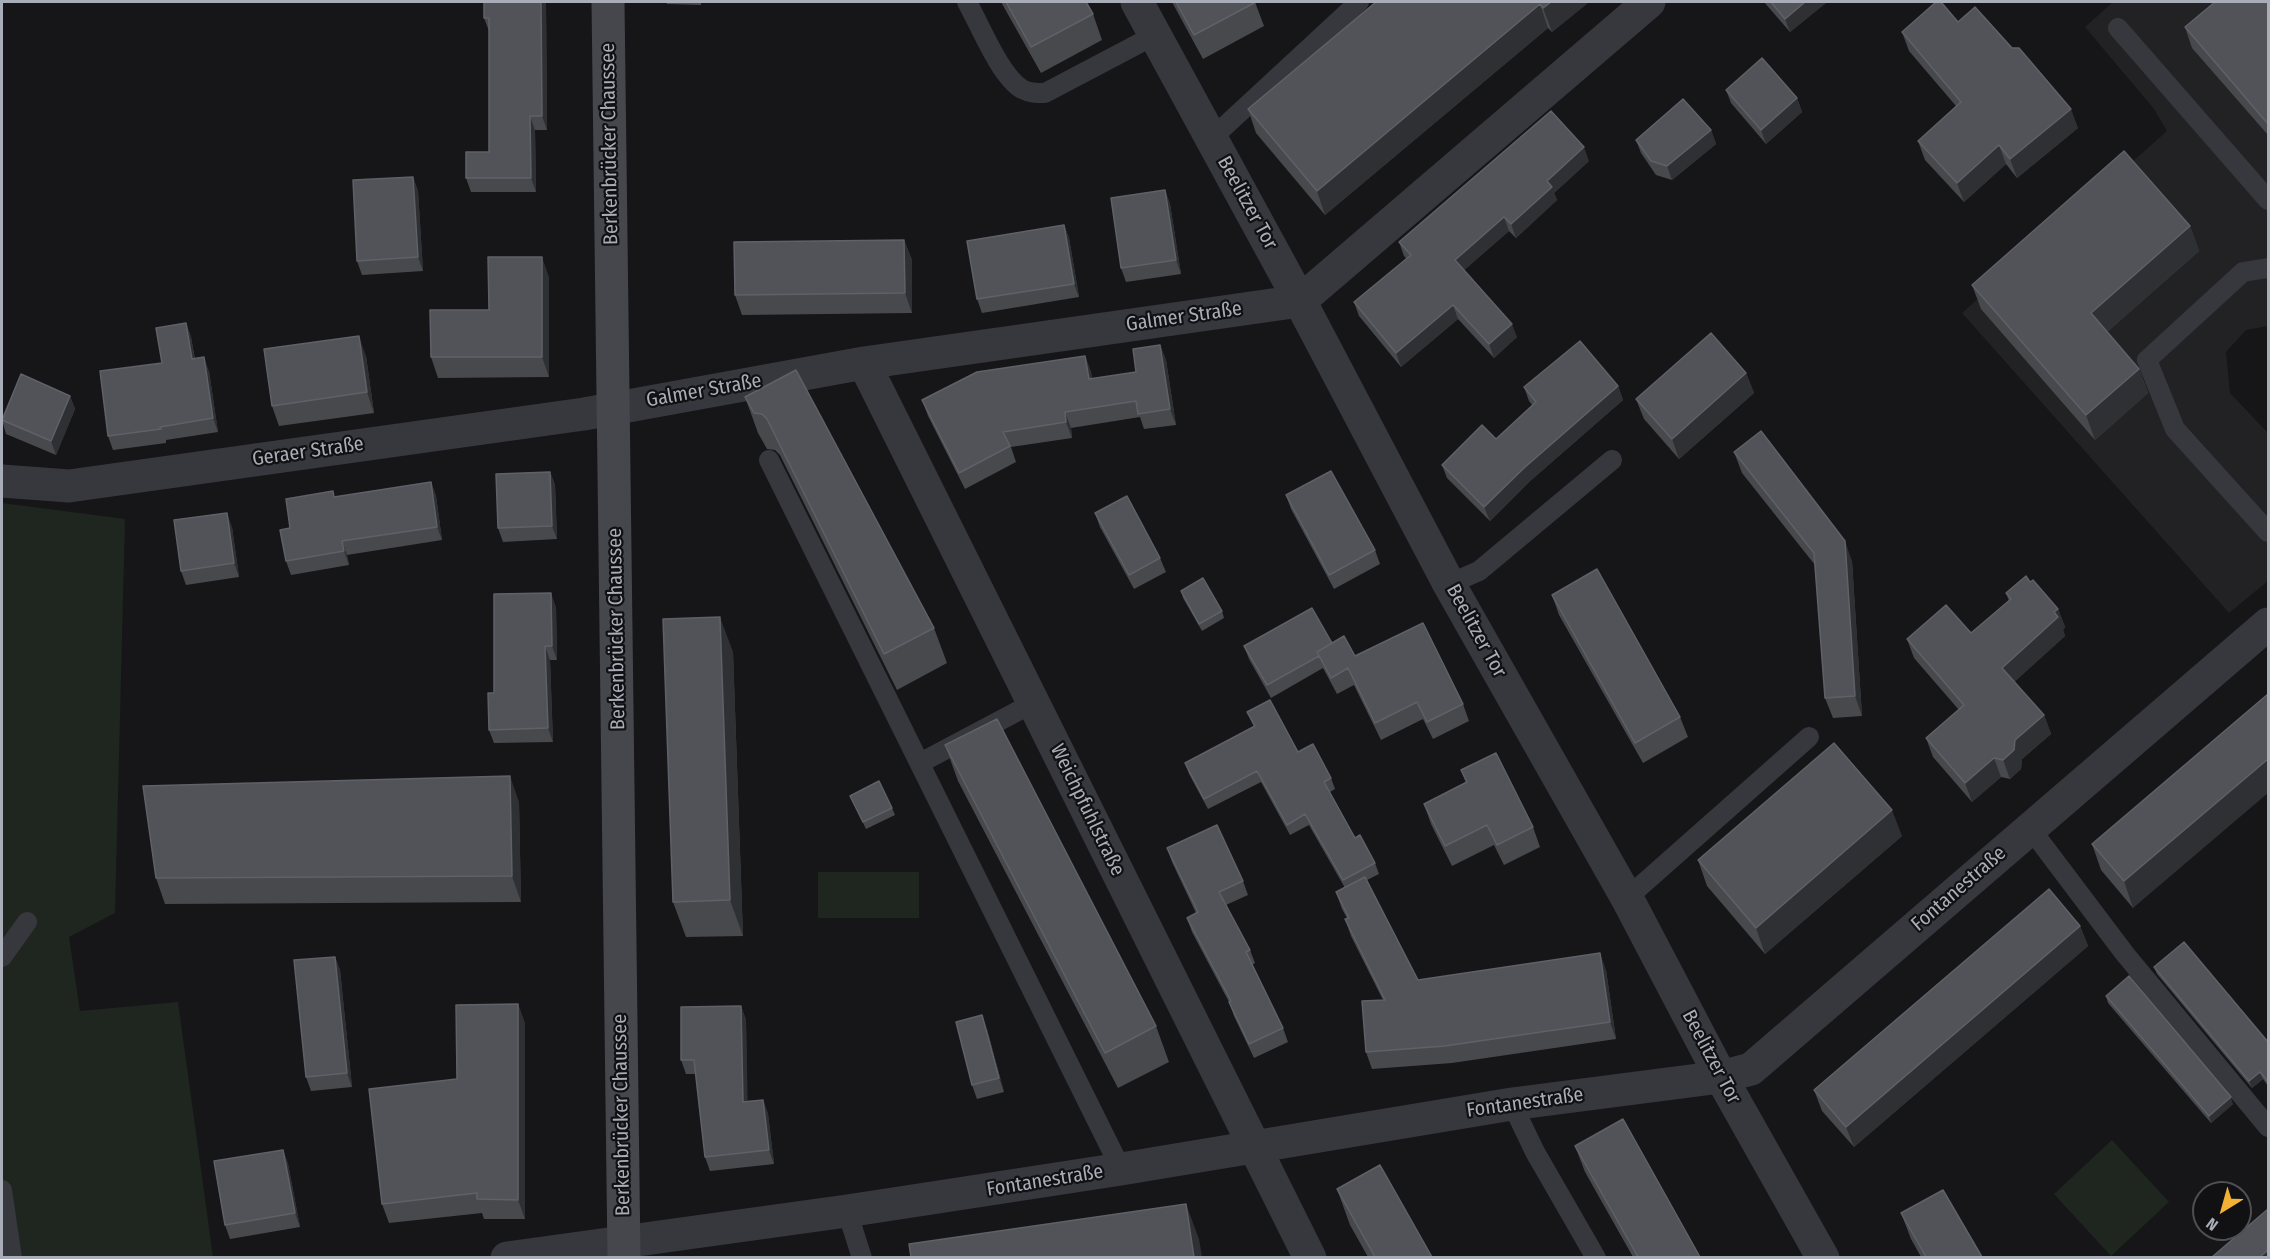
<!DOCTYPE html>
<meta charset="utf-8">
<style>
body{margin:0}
#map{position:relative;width:2270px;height:1259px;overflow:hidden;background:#161618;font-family:"Fira Sans Condensed",sans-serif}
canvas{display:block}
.frame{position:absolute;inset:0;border:3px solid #a8adb8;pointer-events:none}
.north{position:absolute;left:2192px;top:1181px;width:60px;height:60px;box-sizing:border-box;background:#111113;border:2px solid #4d4f55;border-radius:50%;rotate:217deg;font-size:16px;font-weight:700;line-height:24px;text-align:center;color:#a8adb8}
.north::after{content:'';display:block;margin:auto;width:21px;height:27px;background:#f2b134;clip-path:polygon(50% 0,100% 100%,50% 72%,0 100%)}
</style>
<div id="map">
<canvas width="2270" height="1259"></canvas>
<div class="frame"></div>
<div class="north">N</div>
</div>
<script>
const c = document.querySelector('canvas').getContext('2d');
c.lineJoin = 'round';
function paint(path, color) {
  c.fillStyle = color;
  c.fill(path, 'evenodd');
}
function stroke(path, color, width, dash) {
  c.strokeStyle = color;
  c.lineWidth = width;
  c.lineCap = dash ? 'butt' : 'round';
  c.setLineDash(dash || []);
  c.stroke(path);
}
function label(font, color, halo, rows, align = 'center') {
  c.font = font + ' "Fira Sans Condensed",sans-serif';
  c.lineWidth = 4.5;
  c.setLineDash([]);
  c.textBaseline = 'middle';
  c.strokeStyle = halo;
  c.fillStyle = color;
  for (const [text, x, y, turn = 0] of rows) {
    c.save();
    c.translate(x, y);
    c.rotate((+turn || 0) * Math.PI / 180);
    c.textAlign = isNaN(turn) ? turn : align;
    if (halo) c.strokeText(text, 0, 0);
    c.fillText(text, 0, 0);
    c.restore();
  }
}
const built = new Path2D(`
 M2113 2H2268V326L2246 330 2226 352 2230 393 2268 433V581L2229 613 1962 313 2167 131 2154 109 2085 27Z`);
const green = new Path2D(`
 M2 503 125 519 115 913 69 937 80 1011 178 1002 213 1257 2 1258Z
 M818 872H919V918H818Z
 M2112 1140 2169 1202 2111 1256 2054 1194Z`);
const lane = new Path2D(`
 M967 2C980 25 1000 76 1022 89 1029 93 1037 93 1045 93L1155 35
 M2118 28 2268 200
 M1212 138 1359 2
 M2268 268 2243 272 2147 360 2175 429 2268 532
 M769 460 1121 1169
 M1449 584 1479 571 1612 460
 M920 763 1033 703
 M2030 828 2125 954 2268 1127
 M1627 898 1809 737
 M2 957 27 922
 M1512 1104 1535 1152 1596 1258
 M2 1190 12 1258
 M847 1211 862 1258`);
const street = new Path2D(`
 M1137 2 1300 301 1449 584 1627 898 1721 1077 1823 1258
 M864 363 1310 1258
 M2 481 69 486 584 414 864 363 1300 301 1649 2
 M507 1258 847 1211 1121 1169 1512 1104 1721 1077 1751 1069 2268 624`);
const secondary = new Path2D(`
 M608 2 624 1258`);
const wall = new Path2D(`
 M546 2 547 130H535L536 192H471L466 178 489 152V31L484 18Z
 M666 2H701V5L667 4Z
 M1001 2H1086L1093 14 1102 40 1041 73Z
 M1172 2H1255L1264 26 1203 59Z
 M1376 2H1589L1552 32 1548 28 1325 215 1256 133 1248 109Z
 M1764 2H1827L1790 32Z
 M2268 2V135L2192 48 2185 27Z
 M1958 22 2078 128 2017 178 2006 164 1964 202 1925 160 1918 141 1956 106 1909 51 1902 32Z
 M1726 90 1797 98 1802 112 1766 144 1731 103Z
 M1711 130 1716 144 1672 180 1656 175 1641 153 1636 140Z
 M1589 161 1554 193 1557 200 1516 238 1509 231 1464 270 1517 337 1494 358 1458 319 1401 367 1359 316 1354 302 1407 259 1404 256 1399 242Z
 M413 177 418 191 423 271 362 275 357 261Z
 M1165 190 1170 204 1181 274 1126 282 1121 268Z
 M1064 225 1069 238 1079 297 982 313 977 299Z
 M2190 226 2199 251 2107 332 2139 369 2148 393 2095 440 1981 309 1972 285Z
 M904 240 912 260V313L742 315 735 295Z
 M549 277V377L438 378 431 357 489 310Z
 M186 323 191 337 195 359 209 371 218 432 166 440V443L113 450 108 436 162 363Z
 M1160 345 1166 360 1176 425 1144 429 1140 417 1071 428 1072 438 1011 447 1016 462 965 489 928 416 922 400 1085 356 1091 372 1092 379 1136 372Z
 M366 356 374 413 279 426 272 406Z
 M796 370 934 628 947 663 897 690 780 455 775 450 767 449 758 433 745 397Z
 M1746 373 1754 393 1679 459 1644 419 1636 399Z
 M1618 386 1623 400 1529 482 1490 521 1447 478 1442 465 1496 439 1533 406 1529 401 1524 387Z
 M70 396 75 409 56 455 6 434 2 420Z
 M1734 452 1852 561 1862 716 1833 718 1825 698 1815 565 1742 473Z
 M550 472 555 485 557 539 503 542 498 528Z
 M431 482 436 496 442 540 347 555 349 565 291 575 286 561 290 528 335 497Z
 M1286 495 1375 550 1380 564 1334 589 1291 509Z
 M1095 513 1160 558 1166 572 1134 589 1100 527Z
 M232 527 239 577 186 585 181 571Z
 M2030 582 2058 609 2065 627 2063 630 2065 636 2014 682 2044 715 2051 734 2022 759 2021 769 2010 779 2001 777 1972 802 1933 757 1926 738 1959 710 1914 658 1907 639 1971 633 2009 601 2006 593Z
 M1181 591 1222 611 1224 618 1202 631 1183 598Z
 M1552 595 1680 717 1688 737 1643 763 1559 615Z
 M556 607 557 660H550L553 742 494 743 489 730 494 693Z
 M1332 643 1355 656 1463 704 1469 721 1433 739 1423 719 1381 740 1354 685 1337 694 1323 668 1271 698 1249 659 1244 646Z
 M733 652 743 936 686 937 673 902Z
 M2268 694 2133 908 2101 870 2092 844Z
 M1247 712 1331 778 1335 789 1330 792 1355 838 1375 863 1379 874 1367 880 1418 980 1606 970 1616 1039 1452 1063 1372 1069 1366 1052 1383 1000 1351 936 1345 919 1347 918 1342 909 1336 892 1345 888 1309 825 1290 835 1261 782 1208 809 1189 774 1185 763 1254 727Z
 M945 745 1156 1026 1169 1062 1118 1088 958 781Z
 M1461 770 1533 827 1540 847 1504 865 1494 845 1452 866 1431 824 1424 804 1466 783Z
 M850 796 892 808 895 815 866 829Z
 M519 802 521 902 165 904 156 878Z
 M1902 836 1765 954 1707 886 1698 860Z
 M1167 848 1243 881 1248 895 1226 905 1250 950 1255 963 1252 965 1283 1028 1288 1042 1254 1058 1234 1016 1229 1002 1192 932 1187 918 1196 913 1172 862Z
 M2080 926 2088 946 1854 1147 1822 1111 1814 1090Z
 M335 957 340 970 352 1087 311 1091 306 1077Z
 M2154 967 2268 1042V1086L2263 1079 2252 1088 2157 974Z
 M2106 996 2233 1104 2211 1123 2108 1003Z
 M518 1004 525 1024V1219H484L482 1213 389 1223 382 1204 457 1079Z
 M741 1006 746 1020 747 1101 763 1100 768 1114 774 1164 710 1171 705 1157 696 1074H686L681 1060Z
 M987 1029 1004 1092 977 1099 972 1085Z
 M1575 1146 1700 1257H1633L1585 1172Z
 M283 1150 288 1164 300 1227 230 1239 225 1225Z
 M1337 1189 1432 1257H1368L1350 1225Z
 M1901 1213 1982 1257H1921L1911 1239Z`);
const shadedWall = new Path2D(`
 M541 2H546L547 130 542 116Z
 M1551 2H1589L1552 32 1543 8Z
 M1805 2H1827L1790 32 1785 19Z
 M1540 4 1548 28 1325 215 1317 191Z
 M1797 98 1802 112 1766 144 1761 130Z
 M2071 109 2078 128 2017 178 2010 159Z
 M530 116 535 130 536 192 531 178Z
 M1711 130 1716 144 1672 180 1667 166Z
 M1999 145 2006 164 1964 202 1957 183Z
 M1584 147 1589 161 1554 193 1557 200 1516 238 1511 224 1547 181Z
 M413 177 418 191 423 271 418 257Z
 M1165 190 1170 204 1181 274 1176 260Z
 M1504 217 1509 231 1460 274 1455 260Z
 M1064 225 1069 238 1079 297 1074 284Z
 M2190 226 2199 251 2100 338 2091 313Z
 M904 240 912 260V313L905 293Z
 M542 257 549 277V377L542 357Z
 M1453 305 1458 319 1401 367 1396 353Z
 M186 323 191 337 197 373 192 359Z
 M1512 324 1517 337 1494 358 1489 344Z
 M359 336 366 356 374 413 367 392Z
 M1160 345 1166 360 1176 425 1170 409Z
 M1085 356 1091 372 1094 395 1089 379Z
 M204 357 209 371 218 432 213 418Z
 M2139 369 2148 393 2095 440 2086 415Z
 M1746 373 1754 393 1679 459 1672 439Z
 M1618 386 1623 400 1529 482 1490 521 1484 507 1524 468Z
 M70 396 75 409 56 455 51 441Z
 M1065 412 1071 428 1072 438 1066 422Z
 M550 472 555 485 557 539 552 526Z
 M431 482 436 496 442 540 437 527Z
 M227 513 232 527 239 577 234 563Z
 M342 541 347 555 349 565 344 551Z
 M1845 541 1852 561 1862 716 1855 696Z
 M551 593 556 607 557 660 552 646Z
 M2058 609 2065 627 2063 630 2065 636 2009 687 2002 668Z
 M720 617 733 652 743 936 730 900Z
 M545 646 550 660 553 742 548 728Z
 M2044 715 2051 734 2022 759 2021 769 2010 779 2003 760 2015 740Z
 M1994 758 2001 777 1972 802 1965 783Z
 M2268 759V793L2133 908 2124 881Z
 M510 776 519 802 521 902 512 876Z
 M1892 810 1902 836 1765 954 1756 928Z
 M2080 926 2088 946 1854 1147 1846 1127Z
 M1600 953 1606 970 1616 1039 1610 1022Z
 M335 957 340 970 352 1087 347 1073Z
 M518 1004 525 1024V1219L518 1200Z
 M741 1006 746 1020 748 1116 743 1102Z
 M982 1015 987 1029 1004 1092 999 1078Z
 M2260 1072 2263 1079 2252 1088 2249 1081Z
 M2231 1097 2233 1104 2211 1123 2209 1116Z
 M763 1100 768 1114 774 1164 769 1150Z
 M283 1150 288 1164 300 1227 295 1213Z
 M1186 1204 1199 1239 1202 1257H1194Z
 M2268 1250V1257H2260Z`);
const building = new Path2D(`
 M484 2H541L542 116H530L531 178H466V152H489V18H484Z
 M1006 2H1086L1093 14 1031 47Z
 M1176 2H1256L1194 35Z
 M1376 2H1551L1543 8 1540 4 1317 191 1248 109Z
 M1771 2H1805L1785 19Z
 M1936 2H1941L1958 22 1975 7 2012 48H2019L2071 109 2010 159 1999 145 1957 183 1918 141 1961 102 1902 32Z
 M2215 2H2268V124L2185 27Z
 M1762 58 1797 98 1761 130 1726 90Z
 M1683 99 1711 130 1667 166 1651 161 1636 140Z
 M1551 111 1584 147 1547 181 1552 187 1511 224 1504 217 1455 260 1512 324 1489 344 1453 305 1396 353 1354 302 1411 255 1399 242Z
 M2124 151 2190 226 2091 313 2139 369 2086 415 1972 285Z
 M413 177 418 257 357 261 353 180Z
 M1165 190 1176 260 1121 268 1111 198Z
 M1064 225 1074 284 977 299 967 241Z
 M904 240 905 293 735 295 734 242Z
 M488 257H542V357H431L430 310H489Z
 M186 323 192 359 204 357 213 418 160 427 161 429 108 436 100 371 162 363 156 328Z
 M1711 333 1746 373 1672 439 1636 399Z
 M359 336 367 392 272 406 264 349Z
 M1580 341 1618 386 1524 468 1484 507 1442 465 1482 425 1496 439 1536 402 1524 387Z
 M1160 345 1170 409 1138 414 1136 401 1065 412 1066 422 1003 432 1010 446 959 473 922 400 977 372 1085 356 1089 379 1136 372 1133 349Z
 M796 370 934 628 884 654 767 419 762 414 754 413 745 397Z
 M21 374 70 396 51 441 2 420Z
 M1761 431 1845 541 1855 696 1825 698 1814 553 1734 452Z
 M1331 471 1375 550 1329 575 1286 495Z
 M550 472 552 526 498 528 496 474Z
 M431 482 437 527 342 541 344 551 286 561 280 530 290 528 286 499 333 491 334 497Z
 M1127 496 1160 558 1129 575 1095 513Z
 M227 513 234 563 181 571 174 520Z
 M1597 569 1680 717 1635 743 1552 595Z
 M2026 576 2030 582 2033 580 2058 609 2054 612 2058 617 2002 668 2044 715 2015 740 2014 750 2003 760 1994 758 1965 783 1926 738 1964 705 1907 639 1946 605 1971 633 2011 599 2006 593Z
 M1203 578 1222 611 1199 624 1181 591Z
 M551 593 552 646H545L548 728 489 730 488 693H494V594Z
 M1312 608 1332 643 1317 652 1319 656 1267 685 1244 646Z
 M720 617 730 900 673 902 663 619Z
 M1423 623 1463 704 1427 722 1417 702 1375 723 1348 668 1331 678 1317 652 1344 636 1355 656Z
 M2268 694V759L2124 881 2092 844Z
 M1270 700 1298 752 1313 744 1331 778 1324 782 1355 838 1360 835 1375 863 1343 880 1305 814 1287 825 1257 771 1204 799 1185 763 1255 726 1247 712Z
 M997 719 1156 1026 1105 1053 945 745Z
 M1834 743 1892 810 1756 928 1698 860Z
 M1496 753 1533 827 1497 845 1487 825 1445 846 1424 804 1467 782 1461 770Z
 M510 776 512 876 156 878 143 786Z
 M879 781 892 808 863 822 850 796Z
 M1217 825 1243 881 1219 892 1250 950 1246 952 1283 1028 1249 1044 1229 1002 1231 1001 1187 918 1198 912 1167 848Z
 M1365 877 1418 980 1600 953 1610 1022 1445 1046 1366 1052 1362 1001 1385 1000 1345 919 1349 918 1336 892Z
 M2049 889 2080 926 1846 1127 1814 1090Z
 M2184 942 2268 1042V1082L2260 1072 2249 1081 2154 967Z
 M335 957 347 1073 306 1077 294 960Z
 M2129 976 2231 1097 2209 1116 2106 996Z
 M518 1004V1200L477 1199V1193L382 1204 369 1089 457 1079 456 1005Z
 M741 1006 743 1102 763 1100 769 1150 705 1157 694 1060H681V1007Z
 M982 1015 999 1078 972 1085 956 1022Z
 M1623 1119 1700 1257H1638L1575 1146Z
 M283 1150 295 1213 225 1225 214 1161Z
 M1380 1165 1432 1257H1375L1337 1189Z
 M1943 1190 1982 1257H1926L1901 1213Z
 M1186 1204 1194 1257H911L909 1244Z
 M2268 1209V1250L2260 1257H2212Z`);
const streetNames = [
 ["Berkenbrücker Chaussee",610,144,-91],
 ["Beelitzer Tor",1247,203,61],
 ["Galmer Straße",1184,317,-8],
 ["Galmer Straße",704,391,-10],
 ["Geraer Straße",308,452,-8],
 ["Berkenbrücker Chaussee",617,629,-91],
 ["Beelitzer Tor",1476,631,61],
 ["Weichpfuhlstraße",1087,810,64],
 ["Fontanestraße",1959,889,-41],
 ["Beelitzer Tor",1711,1057,62],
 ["Fontanestraße",1525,1103,-8],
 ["Berkenbrücker Chaussee",622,1115,-91],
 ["Fontanestraße",1045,1181,-9]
];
paint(built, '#222225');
paint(green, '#1e261f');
stroke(lane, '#37383d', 20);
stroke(street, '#37383d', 33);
stroke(secondary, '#45474d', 33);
paint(wall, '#47494d');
paint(shadedWall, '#2f3033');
paint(building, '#525359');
stroke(building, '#5f6168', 1.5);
label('20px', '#a8adb8', '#111113', streetNames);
</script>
